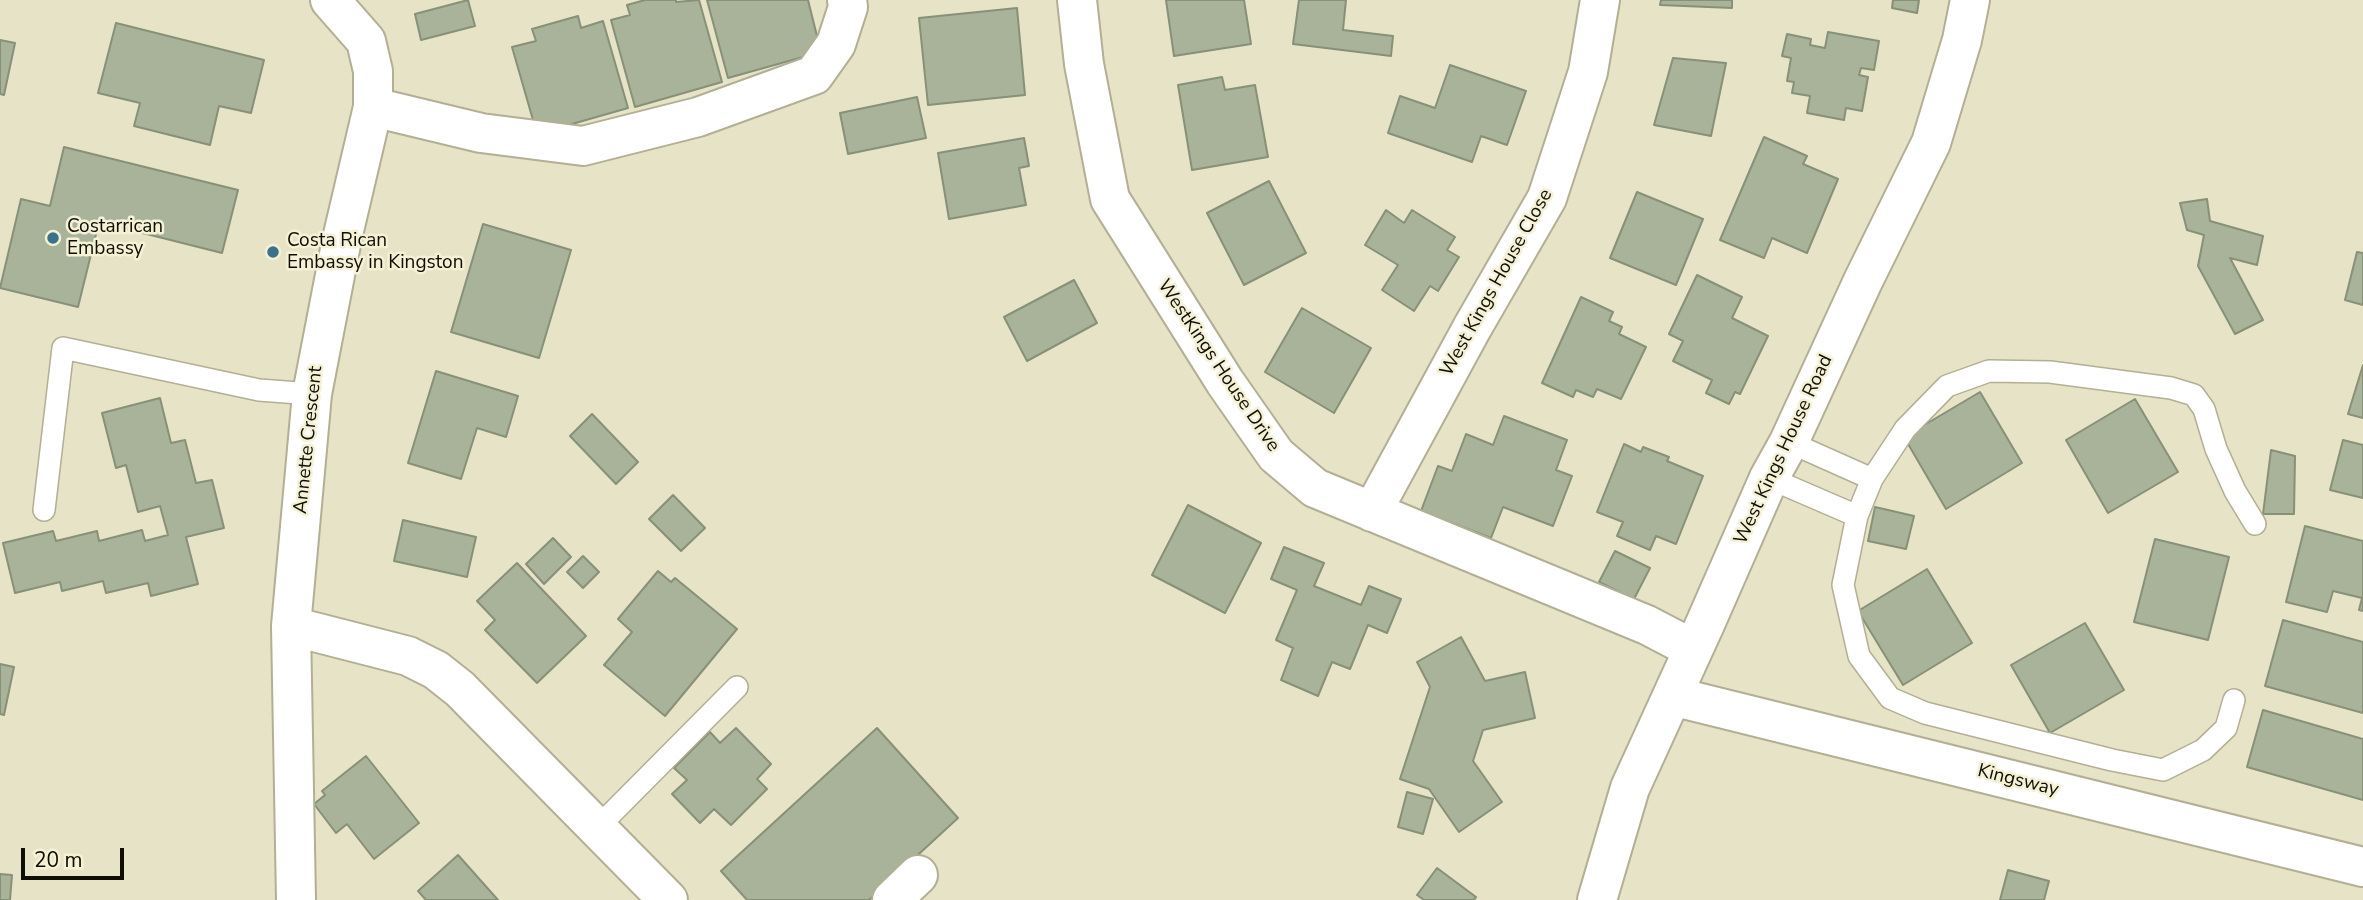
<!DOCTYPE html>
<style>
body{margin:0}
#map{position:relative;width:2363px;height:900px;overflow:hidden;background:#e7e3c7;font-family:"Nunito Sans",sans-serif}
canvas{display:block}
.scale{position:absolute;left:21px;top:848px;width:103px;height:32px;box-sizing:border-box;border:4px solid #0f0e05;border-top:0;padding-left:9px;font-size:21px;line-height:24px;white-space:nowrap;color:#0f0e05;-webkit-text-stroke:5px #f4f1d4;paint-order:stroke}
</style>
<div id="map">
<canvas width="2363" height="900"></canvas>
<div class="scale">20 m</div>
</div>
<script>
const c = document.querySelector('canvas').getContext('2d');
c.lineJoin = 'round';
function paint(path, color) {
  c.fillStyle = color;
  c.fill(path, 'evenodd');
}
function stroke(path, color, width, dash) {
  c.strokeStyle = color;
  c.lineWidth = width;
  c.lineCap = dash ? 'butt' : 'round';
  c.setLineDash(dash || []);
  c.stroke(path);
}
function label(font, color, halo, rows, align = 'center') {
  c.font = font + ' "Nunito Sans",sans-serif';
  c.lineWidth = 5;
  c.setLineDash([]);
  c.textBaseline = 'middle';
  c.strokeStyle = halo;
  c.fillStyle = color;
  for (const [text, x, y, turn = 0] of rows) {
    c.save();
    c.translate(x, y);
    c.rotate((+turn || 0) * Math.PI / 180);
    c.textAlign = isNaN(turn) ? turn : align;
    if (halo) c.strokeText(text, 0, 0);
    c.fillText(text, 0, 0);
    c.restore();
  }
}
const building = new Path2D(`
 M468 0 475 26 421 40 415 14Z
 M645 0H676V2L699 0 722 82 635 107 611 20 630 15 627 5Z
 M707 0H808L821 52 728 78Z
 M1166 0H1244L1251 44 1174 56Z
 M1299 0H1346L1343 30 1393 36 1391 56 1293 44Z
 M1661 0H1732V8L1660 5Z
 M1893 0H1919L1917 13 1892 8Z
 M1017 8 1025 95 928 105 919 18Z
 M578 16 581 28 603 21 628 108 537 134 512 47 536 41 532 29Z
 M116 23 264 60 251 113 219 106 210 145 134 126 140 103 98 93Z
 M1828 32 1879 41 1874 70 1861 68 1859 75 1868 77 1862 111 1846 108 1844 120 1807 113 1810 96 1792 93 1794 82 1787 81 1791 58 1782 56 1787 34 1811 39 1810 45 1825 48Z
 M0 40 15 43 4 95 0 94Z
 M1673 58 1726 63 1711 136 1654 125Z
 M1450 65 1526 91 1507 145 1481 136 1472 162 1388 133 1400 96 1435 108Z
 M1222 77 1225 90 1255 85 1268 157 1192 170 1178 85Z
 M917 97 926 138 848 154 840 113Z
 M1764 137 1807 156 1803 164 1838 179 1807 253 1772 238 1764 258 1720 240Z
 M1024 138 1029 166 1019 168 1026 205 949 219 938 153Z
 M64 147 238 190 222 253 99 222 78 307 0 288 21 199 50 206Z
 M1269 181 1306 253 1244 285 1207 213Z
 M1637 192 1703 219 1676 285 1610 258Z
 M2207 199 2210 221 2263 236 2257 265 2230 258 2263 320 2235 334 2198 266 2204 235 2187 230 2180 203Z
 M1386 210 1404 223 1412 210 1455 237 1447 250 1459 257 1438 291 1430 286 1414 311 1382 290 1398 265 1365 245Z
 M483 224 571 250 539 358 451 332Z
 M2357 252 2363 253V305L2345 300Z
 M1697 275 1742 297 1732 318 1768 336 1740 394 1735 392 1729 404 1706 393 1712 380 1673 361 1683 341 1669 334Z
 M1074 280 1097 323 1027 361 1004 317Z
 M1581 297 1613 312 1609 321 1622 327 1619 334 1646 347 1621 399 1597 389 1593 397 1576 390 1573 397 1542 383Z
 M1302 308 1371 348 1334 413 1265 372Z
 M2363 365V418L2348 414Z
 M436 371 518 396 506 437 477 428 461 479 408 463Z
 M1980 392 2022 463 1946 509 1904 437Z
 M160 398 171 443 185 440 196 483 212 480 224 528 186 537 198 584 151 596 148 583 106 593 103 581 62 591 60 582 15 593 3 543 53 531 56 541 97 531 99 541 142 530 145 541 168 535 160 506 138 512 126 465 116 468 102 413Z
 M2135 399 2178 472 2108 513 2066 440Z
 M592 414 638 462 616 484 570 436Z
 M1504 416 1567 440 1556 470 1572 476 1553 526 1503 507 1491 538 1421 511 1438 466 1452 471 1466 434 1493 445Z
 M2343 440 2363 445V498L2330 490Z
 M1624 444 1641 452 1643 447 1669 457 1667 461 1703 476 1676 544 1656 536 1650 550 1617 536 1623 522 1597 512Z
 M2271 450 2295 456 2294 514H2263Z
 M673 495 705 528 681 551 649 519Z
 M1188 505 1261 543 1225 613 1152 575Z
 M1875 507 1914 516 1906 549 1868 541Z
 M403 520 476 537 467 577 394 561Z
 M2305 526 2363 541V611L2359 610 2362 598 2333 591 2327 612 2286 602Z
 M553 538 571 557 544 584 526 564Z
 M2155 539 2229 557 2208 640 2134 622Z
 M1284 547 1324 563 1314 586 1361 605 1369 586 1401 599 1387 633 1368 625 1350 669 1332 662 1318 696 1281 680 1293 648 1276 640 1297 590 1271 579Z
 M1615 551 1650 568 1634 599 1599 582Z
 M583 556 599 572 583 588 567 572Z
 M517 563 586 636 537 683 485 630 495 620 477 601Z
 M1927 569 1972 643 1903 685 1858 611Z
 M658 571 671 582 675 578 737 629 665 716 604 665 632 632 618 619Z
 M2283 620 2363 642V713L2265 686Z
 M2085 623 2124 690 2050 733 2011 665Z
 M1461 637 1485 681 1525 672 1535 718 1483 730 1473 761 1502 802 1459 832 1429 789 1400 779 1430 687 1417 662Z
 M0 664 14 667 4 715 0 714Z
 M2263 710 2363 739V800L2247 767Z
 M736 728 771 764 757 779 767 789 731 825 714 809 700 823 672 794 687 780 674 768 710 732 720 743Z
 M877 728 958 818 869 900H747L721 871Z
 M366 756 419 823 374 859 347 824 336 833 314 804 325 795 322 791Z
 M1407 792 1433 799 1423 834 1398 827Z
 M458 855 498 900H426L418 891Z
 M1437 868 1476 897 1474 900H1424L1417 895Z
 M2008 870 2049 881 2044 900H2000Z
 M0 874 12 875 10 900H0Z`);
const service = new Path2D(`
 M1789 442 1872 479
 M1769 478 1857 516
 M44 510 63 348 259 390 312 394
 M2234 700 2226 728 2203 750 2163 770 2112 760 1925 713 1890 698 1859 656 1843 585 1857 516 1872 479 1905 429 1947 386 1989 371 2050 372 2171 388 2194 395 2204 409 2216 449 2235 491 2255 524
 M597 828 737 687`);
const minor = new Path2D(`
 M1077 0 1084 64 1110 199 1225 382 1276 455 1315 488 1647 625 1693 649
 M373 107 481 133 583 146 698 117 814 75 836 44 848 7 847 0
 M1372 512 1472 328 1547 198 1588 72 1600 0
 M291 626 408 656 436 670 460 689 668 900
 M1672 696 2363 867
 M296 900 291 626 312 394 342 239 373 107V71L366 41 330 0
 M892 900 918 875
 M1597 900 1630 788 1705 624 1769 478 1789 442 1863 281 1931 143 1962 40 1970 0`);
const markers = [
 [53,238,7,"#3a718b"],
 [273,252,7,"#3a718b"]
];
const poiNames = [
 ["Costarrican",67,227],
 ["Embassy",67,249],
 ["Costa Rican",287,241],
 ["Embassy in Kingston",287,263]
];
const streetNames = [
 ["West Kings House Close",1497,283,-61],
 ["WestKings House Drive",1218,366,56],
 ["Annette Crescent",309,440,-84],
 ["West Kings House Road",1784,450,-65],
 ["Kingsway",2018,781,14]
];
paint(building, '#a8b39a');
stroke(building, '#869178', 2);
stroke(service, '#b3af94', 24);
stroke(minor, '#b3af94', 42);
stroke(service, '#fff', 21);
stroke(minor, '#fff', 38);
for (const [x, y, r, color] of markers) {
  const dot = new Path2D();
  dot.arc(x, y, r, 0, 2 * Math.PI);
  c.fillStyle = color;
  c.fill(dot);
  stroke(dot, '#f4f1d4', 2.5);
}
label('19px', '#0f0e05', '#f4f1d4', poiNames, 'left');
label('19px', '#0f0e05', '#f4f1d4', streetNames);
</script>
